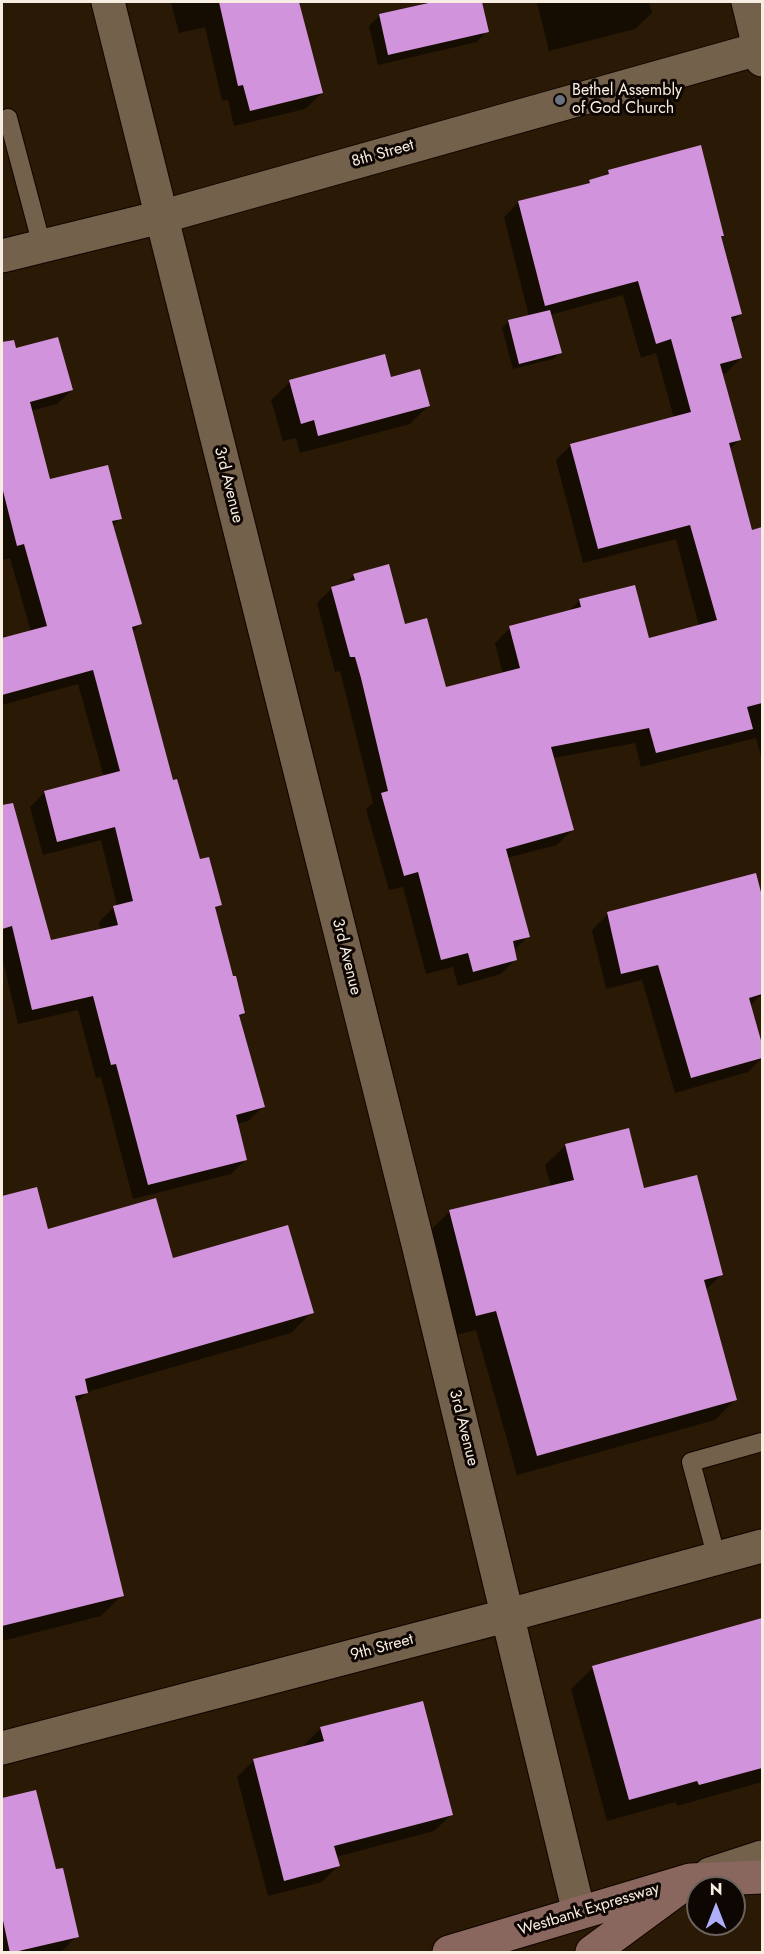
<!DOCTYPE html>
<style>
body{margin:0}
#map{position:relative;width:764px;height:1954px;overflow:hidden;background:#291905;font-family:Jost,sans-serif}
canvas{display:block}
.frame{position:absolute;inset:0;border:3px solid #f8ede1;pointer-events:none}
.north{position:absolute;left:686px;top:1876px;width:60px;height:60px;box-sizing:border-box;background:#0d0602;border:2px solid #6b625b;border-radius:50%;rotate:0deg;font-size:16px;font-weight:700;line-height:24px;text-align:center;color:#f8ede1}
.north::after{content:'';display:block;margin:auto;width:21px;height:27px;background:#aeaefb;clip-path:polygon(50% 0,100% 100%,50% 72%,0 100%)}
</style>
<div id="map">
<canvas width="764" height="1954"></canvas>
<div class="frame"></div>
<div class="north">N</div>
</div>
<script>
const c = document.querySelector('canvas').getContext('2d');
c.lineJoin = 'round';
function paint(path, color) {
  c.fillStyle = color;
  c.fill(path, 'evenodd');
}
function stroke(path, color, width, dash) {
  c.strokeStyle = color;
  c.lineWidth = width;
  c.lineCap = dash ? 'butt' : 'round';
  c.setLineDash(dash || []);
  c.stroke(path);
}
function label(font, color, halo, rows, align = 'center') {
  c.font = font + ' Jost,sans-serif';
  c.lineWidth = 6;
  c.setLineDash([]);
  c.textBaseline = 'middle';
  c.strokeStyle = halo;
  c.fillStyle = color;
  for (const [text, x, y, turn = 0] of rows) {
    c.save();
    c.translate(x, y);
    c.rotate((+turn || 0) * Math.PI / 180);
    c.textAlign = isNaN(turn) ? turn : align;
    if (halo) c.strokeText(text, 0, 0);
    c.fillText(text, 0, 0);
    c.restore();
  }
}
const shadow = new Path2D(`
 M171 2H298L322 93 305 109 234 126 228 100 222 101 205 27 179 33Z
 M424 2H480L487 31 477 42 378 65 369 26 379 16 422 6Z
 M537 2H649L652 13 635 29 549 51Z
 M608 172 723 235 720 238 741 314 731 323 741 358 726 373 721 374 739 440 729 450 751 532 762 528V760L756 738 641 767 635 743 553 758 572 830 557 845 507 858 528 936 514 951 516 959 501 974 458 986 453 967 426 974 403 887 389 890 366 809 373 803 340 671 335 672 317 603 332 588 344 585 354 575 404 626 444 689 503 674 495 643 510 628 568 612 580 600 648 640 699 626 676 539 583 563 556 460 571 445 674 418 656 353 641 358 623 295 550 315 560 353 553 359 513 369 502 328 509 321 529 316 504 217 519 202 586 185 590 181 603 177Z
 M57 339 72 390 57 404 31 411 49 481 120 518 112 527 140 624 132 633 172 782 199 861 220 905 214 910 232 978 244 1013 238 1018 263 1107 248 1121 237 1124 246 1159 231 1174 133 1199 101 1077 96 1078 78 1010 18 1024 2 957V860L25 853 50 942 101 930 99 922 114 907 117 906 101 840 43 855 30 807 45 792 104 777 78 684 2 705V639L31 632 10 558 3 560 2 555V354Z
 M390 379 428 406 410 424 300 453 296 438 283 441 271 400 290 382Z
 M755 874 762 902V967L757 970 762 994 750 1006 762 1050V1058L748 1072 675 1093 642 980 606 989 592 930 608 914Z
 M566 1145 643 1190 721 1275 705 1291 735 1400 715 1420 517 1475 476 1330 456 1335 430 1231 450 1211 551 1187 545 1165Z
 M36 1189 46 1231 172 1260 312 1312 291 1333 87 1392 75 1404 122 1595 101 1616 2 1641V1197Z
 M762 1620V1782L677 1806 676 1802 607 1821 571 1689 593 1668Z
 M321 1728 451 1815 434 1831 336 1857 338 1866 322 1882 268 1896 237 1777 253 1761 305 1747 304 1745Z
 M35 1791 55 1871 77 1936 61 1952H2V1800Z`);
const building = new Path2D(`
 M219 2H299L323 93 250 111 243 85 238 86Z
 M433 2H482L489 32 388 55 379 14Z
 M701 145 724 236H721L742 314 731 317 742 358 720 364 741 440 729 443 752 530 762 527V703L747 707 753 729 656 753 649 728 551 747 574 830 506 849 530 937 513 941 517 960 473 972 468 953 441 960 418 872 404 876 381 793 388 791 361 678 355 657H350L331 587 355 580 353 574 389 564 405 624 427 618 446 687 520 668 509 626 581 607 579 599 635 585 649 638 717 620 690 525 598 549 570 444 691 412 671 339 656 344 638 281 545 306 518 201 590 183 589 180 609 174 608 170Z
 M550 310 562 353 519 364 508 320Z
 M58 337 73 390 30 402 50 479 108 465 122 519 112 521 142 624 132 627 173 780 177 779 200 859 209 857 222 905 215 907 233 976H236L245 1013 239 1015 265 1107 236 1115 247 1160 148 1185 116 1064 111 1065 93 996 32 1010 12 926 2 929V805L13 803 51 940 118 925 113 906 133 901 115 827 57 842 44 791 120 771 93 670 2 695V638L47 626 24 544 17 546 2 487V342L14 340 16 348Z
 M385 354 391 377 420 369 430 406 318 436 314 420 301 424 289 380Z
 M756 873 762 896V994L749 998 762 1044V1058L691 1078 658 965 621 974 607 912Z
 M629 1128 644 1188 697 1175 723 1275 704 1280 737 1400 537 1456 496 1311 476 1316 449 1210 574 1180 565 1144Z
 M37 1187 48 1229 156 1198 173 1258 288 1225 314 1313 85 1379 88 1393 75 1396 124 1596 2 1626V1196Z
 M762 1618V1768L699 1785 697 1781 629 1800 592 1666Z
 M423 1701 453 1815 334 1846 340 1866 284 1881 253 1759 324 1741 320 1727Z
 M36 1790 56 1869 63 1868 79 1937 10 1953 2 1916V1798Z`);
const service = new Path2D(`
 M8 118 42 246
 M717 1559 691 1462 762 1442`);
const minor = new Path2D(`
 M108 2 418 1244 579 1913
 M748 2 762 60
 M2 256 161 217 762 48
 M2 1748 509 1615 762 1546`);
const tertiary = new Path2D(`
 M710 1874 762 1857`);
const secondary = new Path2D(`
 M449 1952 690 1880
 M592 1952 690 1880 762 1877`);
const markers = [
 [560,100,6,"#6b7280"]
];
const poiNames = [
 ["Bethel Assembly",572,91],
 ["of God Church",572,109]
];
const streetNames = [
 ["8th Street",383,154,-16],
 ["3rd Avenue",228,485,76],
 ["3rd Avenue",346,957,76],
 ["3rd Avenue",463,1428,76],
 ["9th Street",382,1648,-15],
 ["Westbank Expressway",589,1910,-17]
];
paint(shadow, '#0007');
paint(building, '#d194dc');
stroke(service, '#110400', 20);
stroke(minor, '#110400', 35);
stroke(tertiary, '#110400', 35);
stroke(secondary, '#110400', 35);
stroke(service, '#74614b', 18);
stroke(minor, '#74614b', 33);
stroke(tertiary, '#74614b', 33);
stroke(secondary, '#89675e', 33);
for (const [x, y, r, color] of markers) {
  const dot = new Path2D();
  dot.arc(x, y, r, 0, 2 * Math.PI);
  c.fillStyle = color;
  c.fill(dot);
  stroke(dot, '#0d0602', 2);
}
label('16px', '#f8ede1', '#0d0602', poiNames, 'left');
label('16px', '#f8ede1', '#0d0602', streetNames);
</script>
